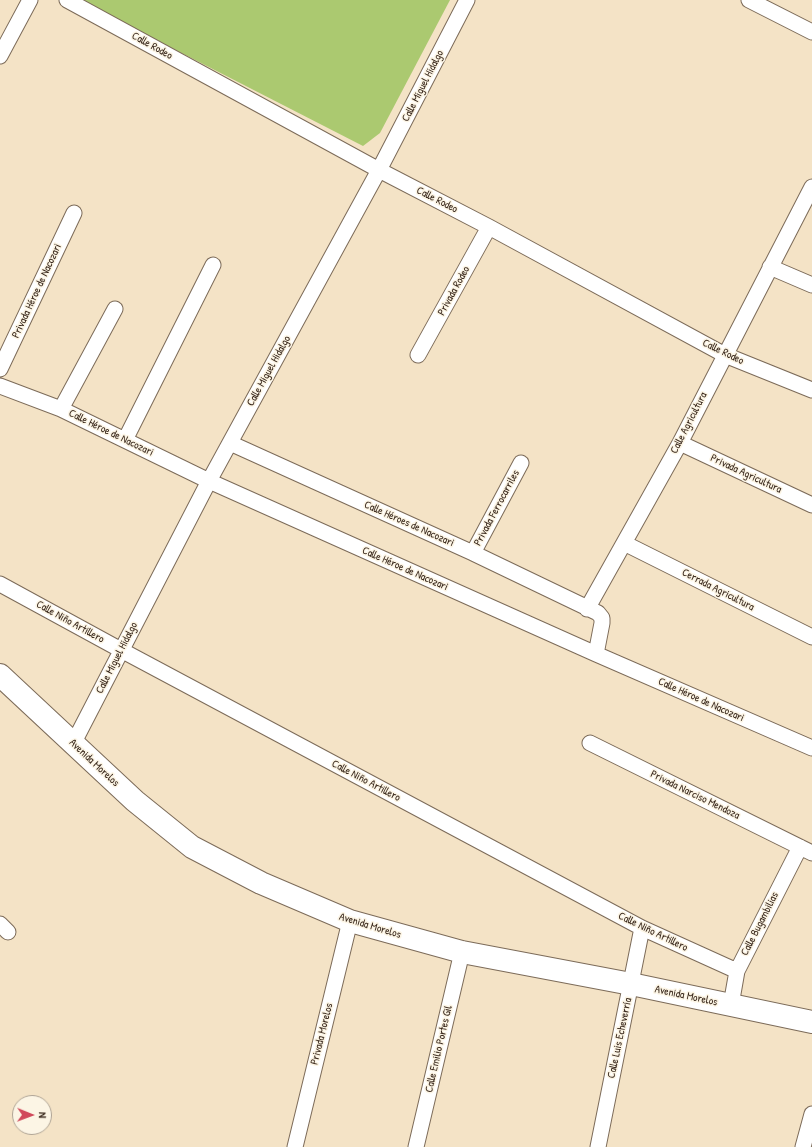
<!DOCTYPE html>
<meta charset="utf-8">
<style>
body{margin:0}
#map{position:relative;width:812px;height:1147px;overflow:hidden;background:#f4e3c6;font-family:"Patrick Hand",sans-serif}
canvas{display:block}
.north{position:absolute;left:12px;top:1095px;width:40px;height:40px;box-sizing:border-box;background:#fcf5e5;border:1px solid #afa495;border-radius:50%;rotate:91deg;font-size:11px;font-weight:700;line-height:16px;text-align:center;color:#3b2a1e}
.north::after{content:'';display:block;margin:auto;width:14px;height:18px;background:#d1495b;clip-path:polygon(50% 0,100% 100%,50% 72%,0 100%)}
</style>
<div id="map">
<canvas width="812" height="1147"></canvas>
<div class="north">N</div>
</div>
<script>
const c = document.querySelector('canvas').getContext('2d');
c.lineJoin = 'round';
function paint(path, color) {
  c.fillStyle = color;
  c.fill(path, 'evenodd');
}
function stroke(path, color, width, dash) {
  c.strokeStyle = color;
  c.lineWidth = width;
  c.lineCap = dash ? 'butt' : 'round';
  c.setLineDash(dash || []);
  c.stroke(path);
}
function label(font, color, halo, rows, align = 'center') {
  c.font = font + ' "Patrick Hand",sans-serif';
  c.lineWidth = 3;
  c.setLineDash([]);
  c.textBaseline = 'middle';
  c.strokeStyle = halo;
  c.fillStyle = color;
  for (const [text, x, y, turn = 0] of rows) {
    c.save();
    c.translate(x, y);
    c.rotate((+turn || 0) * Math.PI / 180);
    c.textAlign = isNaN(turn) ? turn : align;
    if (halo) c.strokeText(text, 0, 0);
    c.fillText(text, 0, 0);
    c.restore();
  }
}
const green = new Path2D(`
 M78 0H450L380 133 363 146Z`);
const street = new Path2D(`
 M67 0 379 170 489 227 725 355 812 390
 M749 0 812 32
 M0 56 30 0
 M770 267 812 285
 M418 355 489 227
 M0 369 74 213
 M0 386 61 409 209 481 596 654 812 748
 M61 409 115 309
 M125 440 213 265
 M230 443 473 553 598 613 602 618V623L596 654
 M680 443 812 505
 M624 543 812 637
 M473 553 521 463
 M0 584 121 650 642 928 737 971
 M587 609 680 443 812 187
 M590 743 812 853
 M73 744 209 481 379 170 467 0
 M0 924 8 932
 M731 1005 737 971 800 847
 M295 1147 350 921
 M416 1147 462 952
 M598 1147 642 928
 M803 1147 812 1114`);
const secondary = new Path2D(`
 M0 675 135 801 192 847 261 883 350 921 462 952 631 984 812 1022`);
const streetNames = [
 ["Calle Rodeo",152,46,29],
 ["Calle Miguel Hidalgo",423,86,-63],
 ["Calle Rodeo",437,200,27],
 ["Privada Héroe de Nacozari",37,291,-65],
 ["Privada Rodeo",454,291,-61],
 ["Calle Rodeo",723,352,26],
 ["Calle Miguel Hidalgo",269,371,-61],
 ["Calle Agricultura",689,423,-63],
 ["Calle Héroe de Nacozari",111,433,26],
 ["Privada Agricultura",746,474,25],
 ["Privada Ferrocarriles",497,508,-62],
 ["Calle Héroes de Nacozari",409,524,24],
 ["Calle Héroe de Nacozari",405,569,24],
 ["Cerrada Agricultura",718,590,27],
 ["Calle Niño Artillero",70,622,29],
 ["Calle Miguel Hidalgo",117,658,-63],
 ["Calle Héroe de Nacozari",701,700,24],
 ["Avenida Morelos",94,763,43],
 ["Calle Niño Artillero",366,781,28],
 ["Privada Narciso Mendoza",695,795,26],
 ["Calle Bugambilias",760,924,-63],
 ["Avenida Morelos",370,926,17],
 ["Calle Niño Artillero",653,932,26],
 ["Avenida Morelos",686,996,12],
 ["Privada Morelos",322,1034,-76],
 ["Calle Luis Echeverría",620,1038,-78],
 ["Calle Emilio Portes Gil",439,1049,-77]
];
paint(green, '#abc970');
stroke(street, '#7c6b59', 17);
stroke(secondary, '#7c6b59', 24);
stroke(street, '#fff', 15);
stroke(secondary, '#fff', 22);
label('11px', '#3b2a1e', '#fcf5e5', streetNames);
</script>
